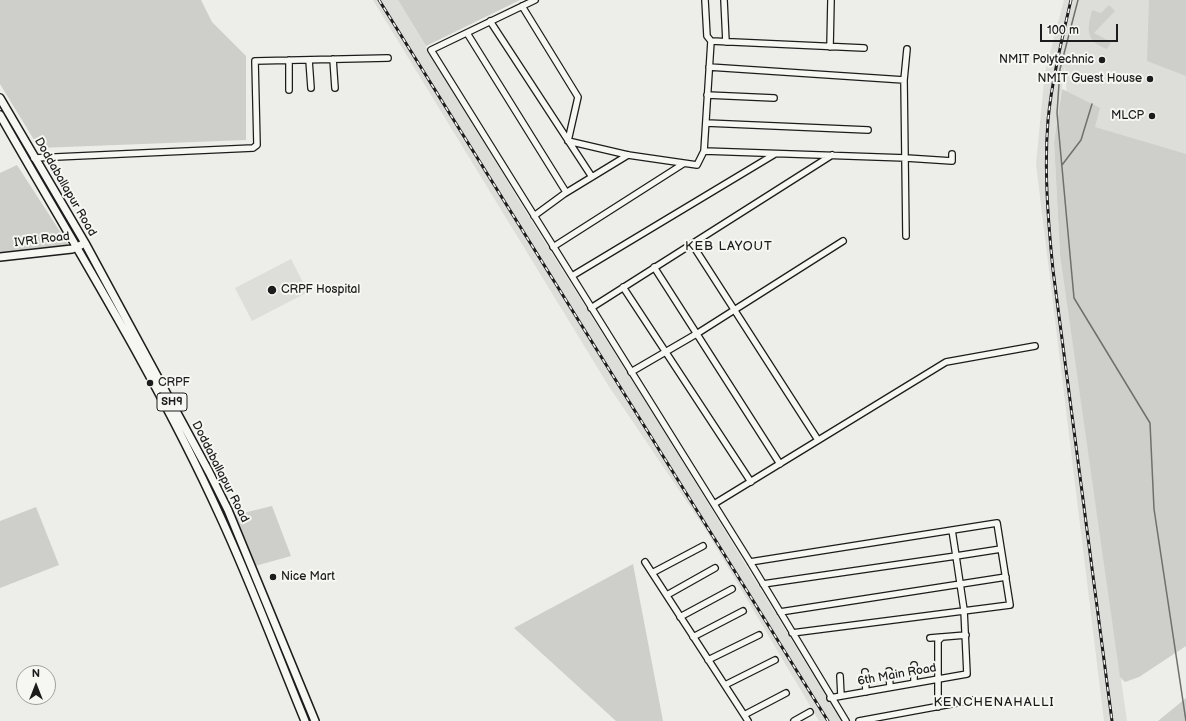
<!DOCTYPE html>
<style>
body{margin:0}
#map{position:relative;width:1186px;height:721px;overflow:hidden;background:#edede9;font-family:"Balsamiq Sans",sans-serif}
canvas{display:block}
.north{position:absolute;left:16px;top:665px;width:40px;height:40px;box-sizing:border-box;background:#f6f6f2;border:1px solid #9f9f9c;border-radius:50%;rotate:0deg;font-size:11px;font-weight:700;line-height:16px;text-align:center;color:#1c1c1c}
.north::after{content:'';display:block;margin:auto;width:14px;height:18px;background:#1c1c1c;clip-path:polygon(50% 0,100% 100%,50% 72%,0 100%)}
.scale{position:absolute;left:1040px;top:24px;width:78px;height:18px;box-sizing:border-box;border:2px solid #1c1c1c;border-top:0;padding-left:5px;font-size:12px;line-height:14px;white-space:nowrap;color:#1c1c1c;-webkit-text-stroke:3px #f6f6f2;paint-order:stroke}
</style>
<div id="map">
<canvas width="1186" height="721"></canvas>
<div class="north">N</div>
<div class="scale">100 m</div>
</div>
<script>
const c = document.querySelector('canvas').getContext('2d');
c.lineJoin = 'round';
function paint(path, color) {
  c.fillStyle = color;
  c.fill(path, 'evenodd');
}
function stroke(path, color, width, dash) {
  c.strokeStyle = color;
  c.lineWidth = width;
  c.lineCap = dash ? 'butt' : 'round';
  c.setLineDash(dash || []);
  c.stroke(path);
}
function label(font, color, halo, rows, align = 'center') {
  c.font = font + ' "Balsamiq Sans",sans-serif';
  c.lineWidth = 4;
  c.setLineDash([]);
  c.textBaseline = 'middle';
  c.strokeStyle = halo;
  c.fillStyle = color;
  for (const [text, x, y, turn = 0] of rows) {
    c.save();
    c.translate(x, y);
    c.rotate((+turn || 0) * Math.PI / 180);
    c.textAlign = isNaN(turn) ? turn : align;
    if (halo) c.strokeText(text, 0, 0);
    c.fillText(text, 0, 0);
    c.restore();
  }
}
const built = new Path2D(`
 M373 0H398L529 217 667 436 841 721H819L706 530 608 385Z
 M1064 0H1186V340L1079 293 1065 66 1054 142 1060 255 1127 721H1104L1036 164 1045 72Z
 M291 259 308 292 252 321 235 288Z`);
const green = new Path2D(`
 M0 0H201L212 22 246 56V140L39 148 0 84Z
 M398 0H520L426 46Z
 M1149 0H1186V76L1147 61Z
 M1109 5 1115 11 1094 33 1111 42 1107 49C1085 41 1087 30 1092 10L1101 13Z
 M1062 89 1100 108 1095 127 1186 154V646L1139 677 1125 682 1120 677 1060 255 1054 142Z
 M17 165 70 247 0 254V173Z
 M272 506 291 556 255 566 235 515Z
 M36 507 59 565 0 588V521Z
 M633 564 663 721H616L514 628Z
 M1186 698V721H1158Z`);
const stream = new Path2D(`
 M1078 0 1060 69 1057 113 1074 298 1150 423 1154 509 1186 721
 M1062 165 1081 140 1092 104`);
const minor = new Path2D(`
 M535 0 431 50 750 562 846 721
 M724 0 726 42
 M522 6 578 97 568 141 628 155 697 165 704 151 711 41 707 36 705 0
 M490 21 592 177
 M467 33 566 192
 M711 41 864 48
 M830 47 831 0
 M333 59 335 88
 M289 60V90
 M309 60 311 88
 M709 67 904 80
 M707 95 774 98
 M706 123 868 130
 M704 151 906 158 952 161V154
 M34 158 253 148 257 145 255 61 388 58
 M534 216 564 194 628 155
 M906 236 904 80 907 49
 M692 244 818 440
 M553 247 683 164
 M654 267 780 464
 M572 276 775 154
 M623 287 751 482
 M591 308 832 155
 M631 372 698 333 843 241
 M714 504 946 362 1035 346
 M645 562 748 721
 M750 562 997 523 1010 605 792 633
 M652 573 703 546
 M763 584 956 556 952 530
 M667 595 715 568
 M780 612 1006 577
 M680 617 732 589
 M693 637 743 611
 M930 638 941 637
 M708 660 759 635
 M914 665V683
 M889 671 890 687
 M865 672 866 692
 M840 676 841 696
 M725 685 775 660
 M830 698 967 674 964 610 956 556 1001 549
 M938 707V641L942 637 966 635
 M744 715 786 693
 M794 721 810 712
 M859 721 973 700`);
const major = new Path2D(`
 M0 98 85 243 209 472 228 510 315 721
 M0 115C75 247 157 377 220 516 251 583 277 653 305 721
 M0 257 72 249 81 245`);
const rail = new Path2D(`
 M379 0 828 721
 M1071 0C1062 39 1052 80 1048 120 1044 170 1048 220 1053 270L1112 721`);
const markers = [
 [1102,60,4,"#1c1c1c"],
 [1150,79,4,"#1c1c1c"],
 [1152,116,4,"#1c1c1c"],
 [272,290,5,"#1c1c1c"],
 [150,383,4,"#1c1c1c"],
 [273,577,4,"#1c1c1c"]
];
const shields = [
 [172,402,30]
];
const shieldNames = [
 ["SH9",172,402]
];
const poiNames = [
 ["NMIT Polytechnic",1094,60],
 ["NMIT Guest House",1142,79],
 ["MLCP",1144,116],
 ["CRPF Hospital",281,290,"left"],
 ["CRPF",158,383,"left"],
 ["Nice Mart",281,577,"left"]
];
const streetNames = [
 ["Doddaballapur Road",65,187,60],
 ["IVRI Road",42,240,-7],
 ["Doddaballapur Road",220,472,63],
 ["6th Main Road",897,675,-10]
];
const neighbourhoodNames = [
 ["KEB LAYOUT",729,247],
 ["KENCHENAHALLI",994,703]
];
paint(built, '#ddddda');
paint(green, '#cececb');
stroke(stream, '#6f6f6d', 1.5);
stroke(minor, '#1c1c1c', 8);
stroke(major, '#1c1c1c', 10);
stroke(minor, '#f6f6f2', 5.5);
stroke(major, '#f6f6f2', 7);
stroke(rail, '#1c1c1c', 3);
stroke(rail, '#f6f6f2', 1.5, [4.5]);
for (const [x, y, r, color] of markers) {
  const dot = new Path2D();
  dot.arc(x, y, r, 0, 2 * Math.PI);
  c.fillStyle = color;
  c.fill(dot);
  stroke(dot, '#f6f6f2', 1.5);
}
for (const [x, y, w] of shields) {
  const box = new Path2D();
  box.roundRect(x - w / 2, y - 9, w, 18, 3);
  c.fillStyle = '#f6f6f2';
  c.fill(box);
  stroke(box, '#1c1c1c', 1);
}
label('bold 11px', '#1c1c1c', null, shieldNames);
label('12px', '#1c1c1c', '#f6f6f2', poiNames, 'right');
label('12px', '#1c1c1c', '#f6f6f2', streetNames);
c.letterSpacing = '1px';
label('13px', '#1c1c1c', '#f6f6f2', neighbourhoodNames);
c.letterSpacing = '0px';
</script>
